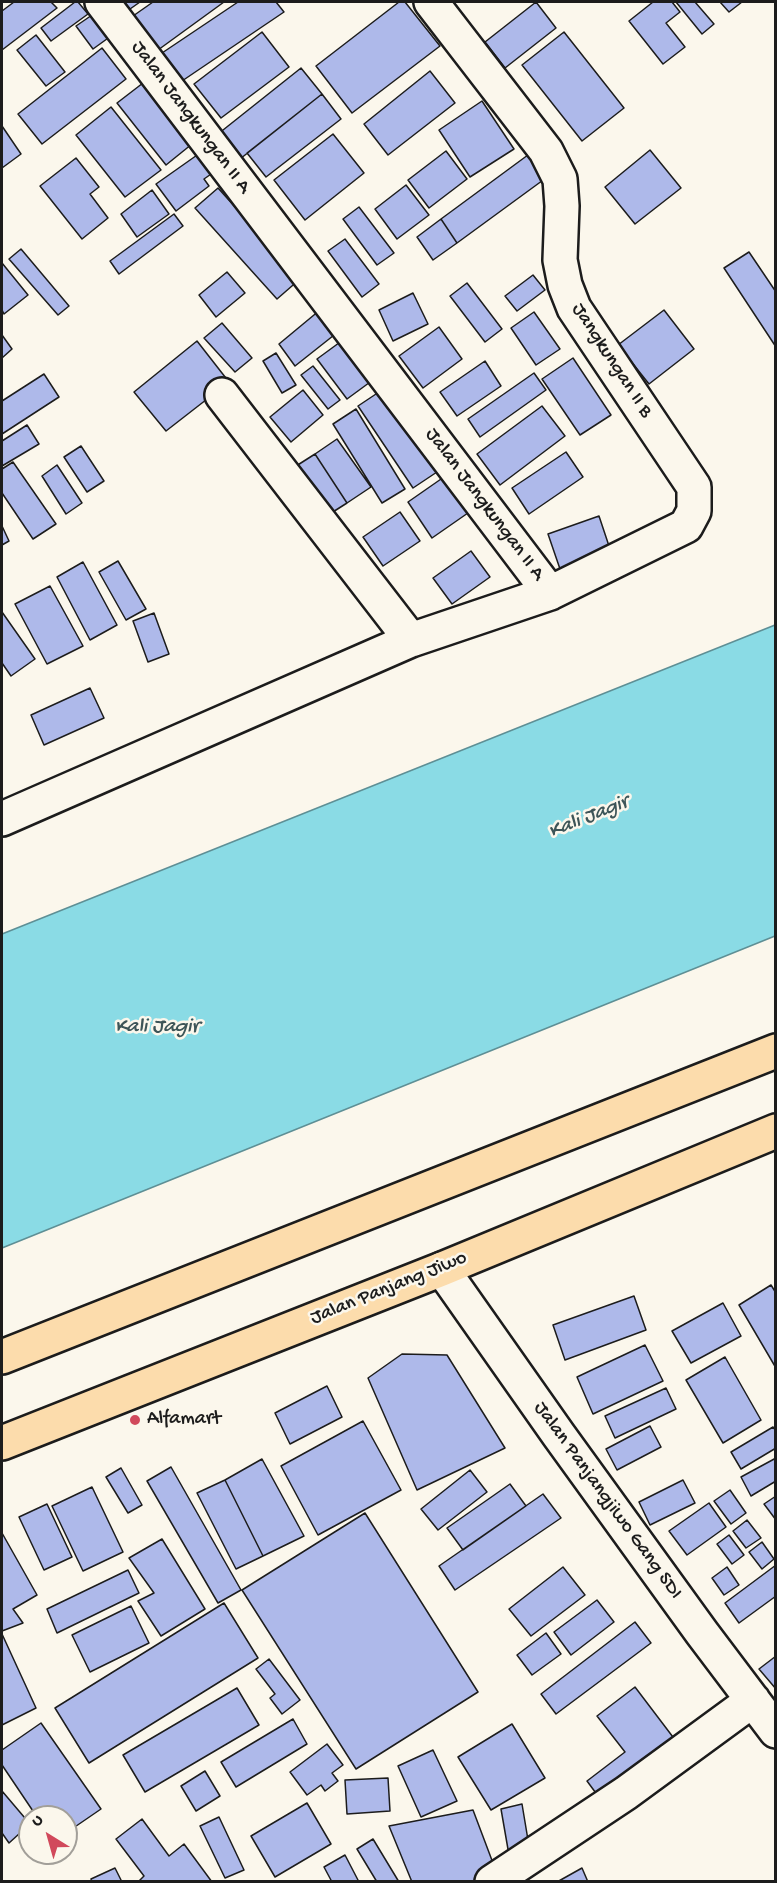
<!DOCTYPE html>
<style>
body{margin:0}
#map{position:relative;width:777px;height:1883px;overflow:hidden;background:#fbf7ec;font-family:"Gochi Hand",sans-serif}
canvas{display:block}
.frame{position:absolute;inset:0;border:3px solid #1c1c1c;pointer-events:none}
.north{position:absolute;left:18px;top:1805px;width:60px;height:60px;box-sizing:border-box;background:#fbf7ec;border:2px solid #a29f99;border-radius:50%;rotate:323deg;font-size:16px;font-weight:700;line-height:24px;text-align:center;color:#1c1c1c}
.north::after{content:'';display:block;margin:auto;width:21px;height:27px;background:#d1495b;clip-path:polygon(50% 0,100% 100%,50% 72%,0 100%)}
</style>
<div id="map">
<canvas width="777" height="1883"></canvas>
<div class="frame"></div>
<div class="north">U</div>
</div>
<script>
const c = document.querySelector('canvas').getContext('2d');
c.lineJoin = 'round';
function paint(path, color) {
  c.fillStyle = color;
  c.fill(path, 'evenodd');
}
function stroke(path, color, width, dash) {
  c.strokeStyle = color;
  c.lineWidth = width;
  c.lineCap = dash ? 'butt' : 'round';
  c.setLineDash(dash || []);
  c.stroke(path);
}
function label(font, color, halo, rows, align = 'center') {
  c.font = font + ' "Gochi Hand",sans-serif';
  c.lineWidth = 5;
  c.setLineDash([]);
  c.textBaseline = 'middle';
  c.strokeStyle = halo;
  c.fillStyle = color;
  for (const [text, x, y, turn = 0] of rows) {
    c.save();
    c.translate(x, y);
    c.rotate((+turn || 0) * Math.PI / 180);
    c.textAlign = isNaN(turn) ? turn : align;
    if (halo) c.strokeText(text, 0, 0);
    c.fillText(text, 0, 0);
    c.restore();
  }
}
const water = new Path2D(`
 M775 625V936L2 1248V934Z`);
const building = new Path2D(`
 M14 2H51L57 8 2 50V11Z
 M75 2H78L88 14 51 41 41 28Z
 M124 2H140L130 9Z
 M153 2H224L158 50 133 16Z
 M238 2H276L284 12 182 81 162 53Z
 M399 2H405L440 46 352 113 316 66Z
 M536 2 556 28 505 68 485 42Z
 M653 2H672L680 12 666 23 685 47 663 64 629 21Z
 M676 2H695L714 24 702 34Z
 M720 2H742L729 12Z
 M95 13 111 36 93 49 76 26Z
 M262 32 289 67 221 118 194 84Z
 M564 32 624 108 582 141 522 65Z
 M36 35 65 72 46 86 17 50Z
 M102 48 126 79 42 144 18 114Z
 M301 68 322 94 240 159 218 134Z
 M430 71 455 103 388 155 364 124Z
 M143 83 192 144 166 165 117 103Z
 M322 94 341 119 266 177 247 153Z
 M482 101 514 149 470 177 439 130Z
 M111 107 161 170 125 197 76 135Z
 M2 126 21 154 2 168Z
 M333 134 364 173 305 220 274 180Z
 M650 150 681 188 635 224 605 187Z
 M446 151 467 179 429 208 408 180Z
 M532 152 550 175 457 243 441 219Z
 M200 153 214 172 204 179 209 186 176 211 156 184Z
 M76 158 99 187 90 194 108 218 82 239 40 186Z
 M406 185 429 215 397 239 375 209Z
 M218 188 300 279 277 299 195 208Z
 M152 190 169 214 137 237 121 214Z
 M359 207 394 253 377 265 343 219Z
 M174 214 183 226 119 274 110 261Z
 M441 219 457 243 433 260 417 237Z
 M345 239 379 284 362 297 328 251Z
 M21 249 69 306 58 315 9 259Z
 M749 252 776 292V347L724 268Z
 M2 263 28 295 4 314 2 310Z
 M227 272 245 293 216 317 199 295Z
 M533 275 545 290 517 311 505 296Z
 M467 283 502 329 485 342 450 296Z
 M413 293 428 324 393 341 379 310Z
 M326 305 343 328 295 366 279 344Z
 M664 310 694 349 649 384 618 345Z
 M534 312 560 349 536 365 511 328Z
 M222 323 252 358 235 372 204 338Z
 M439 327 462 359 423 388 399 356Z
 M2 335 12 349 2 358Z
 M347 337 377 377 347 399 317 359Z
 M197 341 229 382 166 431 134 392Z
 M276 353 296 385 282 393 263 361Z
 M573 358 611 415 580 435 542 379Z
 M485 361 501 386 457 416 440 392Z
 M313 366 340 400 328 409 301 375Z
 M534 373 546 390 480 437 468 419Z
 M44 374 59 397 2 434V401Z
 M385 388 440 470 413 488 358 406Z
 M303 390 323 415 291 442 270 417Z
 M542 406 565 436 500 485 477 454Z
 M356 409 405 489 382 503 333 424Z
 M27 425 39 444 2 466V441Z
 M337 439 371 487 347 503 315 454Z
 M81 446 104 481 87 492 64 457Z
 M566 452 583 477 529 514 512 488Z
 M315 454 347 503 325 517 293 468Z
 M13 462 56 524 33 539 2 493V469Z
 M57 465 82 503 66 514 42 476Z
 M454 470 478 506 432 538 408 502Z
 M400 512 420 541 383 566 363 537Z
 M599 516 611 552 560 569 548 534Z
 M2 526 9 541 2 545Z
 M471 551 490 577 452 604 433 578Z
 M118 561 146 609 126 620 99 572Z
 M83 562 117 625 90 640 57 577Z
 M50 586 83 646 47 664 15 604Z
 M2 612 35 659 11 676 2 663Z
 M154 613 169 654 148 662 133 621Z
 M90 688 104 718 44 745 31 715Z
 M771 1285 776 1293V1368L739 1305Z
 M634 1296 646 1330 565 1360 553 1325Z
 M723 1303 741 1336 691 1363 672 1331Z
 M645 1345 663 1381 593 1414 577 1377Z
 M402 1354 447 1355 505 1448 417 1490 368 1378Z
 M725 1357 761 1420 723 1443 686 1380Z
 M327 1386 342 1417 290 1444 275 1413Z
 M666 1388 676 1409 615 1438 605 1416Z
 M363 1421 401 1490 318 1535 281 1466Z
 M650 1426 661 1447 617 1470 606 1449Z
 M773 1427 776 1431V1448L741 1469 731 1452Z
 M776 1458V1481L751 1496 741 1477Z
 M262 1459 304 1536 263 1556 225 1480Z
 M171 1467 241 1590 218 1603 147 1481Z
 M121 1468 142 1505 128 1513 106 1477Z
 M470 1470 487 1492 438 1530 421 1509Z
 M225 1480 263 1556 236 1569 197 1493Z
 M683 1480 695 1503 650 1525 639 1502Z
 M510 1484 526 1506 463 1550 447 1528Z
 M92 1487 123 1552 83 1571 52 1506Z
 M730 1490 746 1513 731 1524 714 1501Z
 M543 1494 561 1518 455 1590 439 1566Z
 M776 1496V1520L764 1504Z
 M709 1503 726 1527 687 1555 669 1531Z
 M47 1504 72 1557 44 1570 19 1517Z
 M365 1513 478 1692 356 1769 242 1590Z
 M747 1520 761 1538 746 1548 733 1531Z
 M2 1533 37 1595 13 1609 23 1623 2 1631Z
 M729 1535 744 1555 732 1564 717 1544Z
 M162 1539 205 1609 161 1636 138 1601 154 1593 129 1558Z
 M762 1542 774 1559 762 1569 749 1552Z
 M776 1565V1596L739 1623 725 1603Z
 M563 1567 585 1595 531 1636 509 1609Z
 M727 1567 739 1585 724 1595 712 1578Z
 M128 1570 139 1593 57 1633 47 1609Z
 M597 1600 614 1622 571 1655 554 1632Z
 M224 1603 258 1658 89 1763 55 1708Z
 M131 1606 149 1643 90 1672 72 1635Z
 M635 1622 651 1643 556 1714 541 1694Z
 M546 1633 561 1654 532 1675 517 1655Z
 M2 1634 36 1708 2 1725Z
 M776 1656V1689L759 1669Z
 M269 1659 300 1700 282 1714 270 1698 275 1694 256 1669Z
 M635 1687 679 1745 604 1804 587 1781 625 1752 597 1716Z
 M237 1688 259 1725 145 1792 123 1755Z
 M293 1719 307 1744 236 1787 221 1762Z
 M41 1723 101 1809 66 1833V1817H37L2 1765V1750Z
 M512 1724 545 1778 491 1810 458 1757Z
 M327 1744 343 1765 332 1773 338 1781 325 1791 321 1785 307 1795 290 1772Z
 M433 1750 457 1801 421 1817 398 1766Z
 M205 1771 220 1796 196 1811 181 1786Z
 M388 1778 390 1811 347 1814 345 1780Z
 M2 1791 30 1824 9 1843 2 1833Z
 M307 1803 331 1844 275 1877 251 1836Z
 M522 1804 530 1852 509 1855 501 1809Z
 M473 1810 496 1871 473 1882H412L389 1826Z
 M219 1817 244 1870 225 1878 200 1826Z
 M142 1819 169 1856 184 1844 212 1882H138L144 1876 116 1839Z
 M373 1839 399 1882H377L357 1849Z
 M345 1855 359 1882H332L324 1867Z
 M115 1868 122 1882H92L91 1879Z
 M582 1868 588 1882H557Z`);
const minor = new Path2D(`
 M102 2 550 593
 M222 395 411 640
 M2 819 411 640 550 593 686 526 694 511V487L574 308 565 285 560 260 562 206 560 179 546 151 431 2
 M442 1269 558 1434 702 1633 776 1731
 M492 1882 626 1793 753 1700`);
const major = new Path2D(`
 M2 1357 776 1051
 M2 1443 442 1269 776 1131`);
const markers = [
 [135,1420,6,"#d1495b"]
];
const streetNames = [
 ["Jalan Jangkungan II A",190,118,53],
 ["Jangkungan II B",611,361,57],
 ["Jalan Jangkungan II A",484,505,53],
 ["Jalan Panjang Jiwo",389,1289,-22],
 ["Jalan Panjangjiwo Gang SDI",607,1501,54]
];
const poiNames = [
 ["Alfamart",147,1420]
];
const waterNames = [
 ["Kali Jagir",589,818,-22],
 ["Kali Jagir",157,1028]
];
paint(water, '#8adbe5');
stroke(water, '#5e8f95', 1.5);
paint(building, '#aeb9ea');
stroke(building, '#1c1c1c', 1.5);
stroke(minor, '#1c1c1c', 38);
stroke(major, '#1c1c1c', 38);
stroke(minor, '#fbf7ec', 33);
stroke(major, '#fcdcac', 33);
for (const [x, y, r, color] of markers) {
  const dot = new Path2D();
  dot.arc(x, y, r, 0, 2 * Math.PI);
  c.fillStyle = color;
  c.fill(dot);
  stroke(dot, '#fbf7ec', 2);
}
label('20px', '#1c1c1c', '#fbf7ec', streetNames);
label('20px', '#1c1c1c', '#fbf7ec', poiNames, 'left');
label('italic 21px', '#3d5558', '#fbf7ec', waterNames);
</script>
